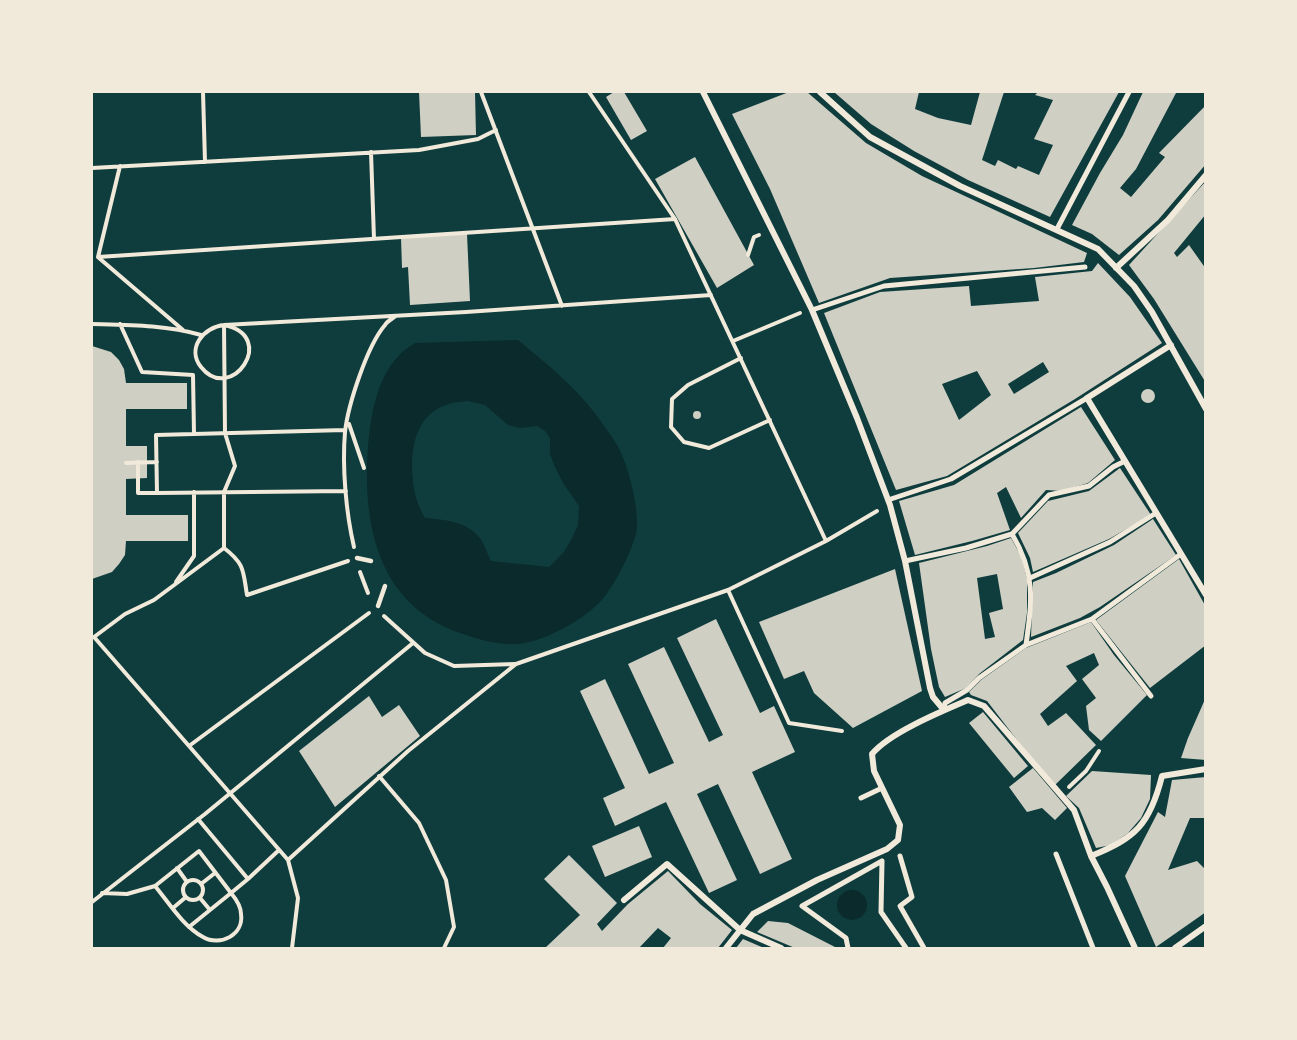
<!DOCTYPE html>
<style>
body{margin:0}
#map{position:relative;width:1297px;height:1040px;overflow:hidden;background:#0f3d3e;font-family:"Archivo Narrow",sans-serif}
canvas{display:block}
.frame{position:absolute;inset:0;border:93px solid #f1e9da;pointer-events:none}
</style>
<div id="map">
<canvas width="1297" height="1040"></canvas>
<div class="frame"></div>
</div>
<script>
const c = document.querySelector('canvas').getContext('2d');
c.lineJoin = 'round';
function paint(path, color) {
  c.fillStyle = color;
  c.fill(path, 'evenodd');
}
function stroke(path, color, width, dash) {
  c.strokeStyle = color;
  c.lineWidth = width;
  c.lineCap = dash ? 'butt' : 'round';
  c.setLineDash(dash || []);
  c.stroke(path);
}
const water = new Path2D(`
 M518 340C553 369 582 392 607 430 612 437 618 445 621 453 630 473 638 506 637 528 635 546 614 587 601 601 583 620 544 642 518 644 496 645 481 640 460 633 385 607 365 538 367 465 369 423 374 366 415 343ZM468 401 485 405 508 425 520 428 537 426 545 431 550 438V454L555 467 563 483 579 506 578 525 572 538 564 552 549 567 491 561C487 553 484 542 478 536 465 521 444 520 425 518 415 501 413 487 412 468 412 429 426 403 468 401Z
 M837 905a15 15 0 1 1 30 0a15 15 0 1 1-30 0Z`);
const building = new Path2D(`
 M419 92H475L476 135 421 137Z
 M614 92H624L647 131 631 140 606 97Z
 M789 92H807L866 143 922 176 1087 253 1084 262 1034 268 890 278 819 303 770 189 732 114Z
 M834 92H919L915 109 938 118 971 125 980 92H1004L982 160 995 166 998 160 1016 169 1018 166 1039 175 1053 145 1034 139 1053 100 1035 95 1038 92H1119L1050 217 968 180 914 151 871 124Z
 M1143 92H1172L1176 93 1136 169 1120 188 1131 197 1165 157 1159 153 1206 105V164L1158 220 1119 255 1092 234 1072 225 1100 173 1123 135Z
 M695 157 754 265 717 288 655 179Z
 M1206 181V214L1174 253 1177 257 1189 245 1206 269V383L1154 299 1129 265Z
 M467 234 470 301 410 305 408 267 402 268 401 238Z
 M1098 263 1130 297 1162 343 1075 399 947 476 896 490 824 313 880 292 969 286 971 306 1039 301 1035 277 1092 271ZM1043 362 1049 372 1014 394 1008 384ZM977 371 991 395 959 420 942 384Z
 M92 346 111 352 119 360 124 369 126 383H187V409H126V446H147V478L126 479V515H188V541H126L125 555 119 564 112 572 92 579Z
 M1141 396a7 7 0 1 1 14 0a7 7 0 1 1-14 0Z
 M1081 407 1115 460 1088 483 1062 491 1046 490 1021 518 1006 487 997 493 1010 530 972 541 915 555 899 501 954 485Z
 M693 415a4 4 0 1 1 8 0a4 4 0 1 1-8 0Z
 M1120 468 1151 515 1109 539 1033 572 1030 558 1018 533 1048 501 1089 491Z
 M1153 519 1176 555 1100 607 1080 618 1031 637 1033 582 1056 573 1114 545Z
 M1011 538 1022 558 1027 579V613L1023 640 979 674 966 688 945 697 939 687 931 649 919 563 987 546ZM997 574 1003 609 989 613 995 637 985 639 977 578Z
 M1179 559 1206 607V645L1150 688 1096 620Z
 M895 569 922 691 853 728 814 693 804 671 784 679 759 622Z
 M716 619 760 713 774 706 795 752 752 772 792 859 760 874 718 784 697 794 737 880 709 893 666 802 615 826 603 798 625 788 580 691 605 679 649 774 674 763 628 664 664 647 709 742 723 735 677 638Z
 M1091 622 1114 655 1147 695 1101 741 1089 730 1086 706 1096 698 1082 679 1099 665 1094 653 1066 666 1077 681 1040 714 1048 726 1066 713 1096 745 1055 785 1021 745 987 701 971 695 969 692 981 680 1026 648Z
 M369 696 382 717 399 705 420 736 335 807 299 751Z
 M1206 697V760L1181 758 1188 738Z
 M983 712 1028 766 1014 778 969 723Z
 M1033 768 1067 808 1055 820 1042 808 1027 812 1009 787Z
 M1092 771 1151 775 1150 799 1141 818 1128 833 1111 845 1096 848 1079 808 1066 796Z
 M1206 777V818H1190L1168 870 1197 861 1206 870V912L1156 947 1125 876 1158 812 1165 817 1172 780Z
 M639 826 652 857 605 877 592 846Z
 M569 855 617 903 597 924 602 931 628 904 668 871 700 904 732 930 718 948H663L671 938 658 928 639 948H545L580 915 544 879Z
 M768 921 788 923 835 947 834 948H795L757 932Z
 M743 939 764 948H736Z`);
const path = new Path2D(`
 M203 92 205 162
 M481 92 562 306
 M589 92 675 219 826 541
 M371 152 374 239
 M92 168 419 150 478 139 496 130
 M748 255 754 237 759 235
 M98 257 675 219
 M98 257 120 166
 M99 258 183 330
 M92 324C129 325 166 325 201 335
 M120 324 142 372 193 375 194 434
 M224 325C279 336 231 405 201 367 186 348 204 327 224 325L466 312 711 295
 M224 325 225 433 235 466 224 492V548C245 564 243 571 247 595L348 561
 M733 341 800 313
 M741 358 688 385 672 399 671 427 684 442 709 448 770 420
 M349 424 364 468
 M345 430 156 435 157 493 346 491
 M138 462V493H157
 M126 463 157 462
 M354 547C346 513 342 467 345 432 348 405 367 346 385 325 387 321 392 319 396 316
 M360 572 368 593
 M176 582 194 556V492
 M728 590 826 541 877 511
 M384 616 425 653 454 666 515 664
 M189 746 94 637 125 614 154 600 224 548
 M379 776 419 823 446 880 454 927 444 948
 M1069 787 1086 771 1099 751
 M198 819 248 879 279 850
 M288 860 189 746 369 613
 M177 868 187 882
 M183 890a10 10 0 1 1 20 0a10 10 0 1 1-20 0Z
 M201 884 215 873
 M155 886 199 851 231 893 189 927
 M102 893 127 894 155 886C169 903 183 926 203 937 220 947 244 935 241 914 241 906 236 899 231 893L248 879
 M200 898 210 910
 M92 902 205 814 413 643
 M173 908 186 897
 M292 948 298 898 288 860 408 751 516 664 728 590 789 723 842 731`);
const service = new Path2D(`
 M357 558 371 561
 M378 606 385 586`);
const pedestrian = new Path2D(`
 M1057 229 1129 92
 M812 310 884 286 1085 267
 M888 500 951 479 1087 398
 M1012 534C1036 574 1032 601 1026 645
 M905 561 966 548 1012 534 1049 495 1089 486 1113 467 1125 461
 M1030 578 1110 542 1156 513
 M1092 619 1151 696
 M944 710 945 703 967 690 979 678 1026 645 1092 619 1181 554
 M861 798 882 788
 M1056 854 1093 948
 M900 856 912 897 900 906 924 948
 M882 861 881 912 906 948
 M848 948 846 938 802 906 882 861`);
const minor = new Path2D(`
 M703 92 812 310 857 418 890 505 905 561 930 688 933 697 944 710
 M820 92 870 137 960 186 1098 249 1134 286 1152 312 1206 409
 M1116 268 1168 220 1206 175
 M1171 345 1087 398 1206 595
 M1091 856C1136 838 1150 824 1162 776L1206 769
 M624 900 667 864 740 930 781 948
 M726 948 753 914 817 880 887 849 898 840 900 825 874 771 872 754C889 733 942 711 968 700L984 706 1074 810 1091 856 1107 887 1135 948
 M1175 948 1206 926`);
paint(water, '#0a2a2b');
paint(building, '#cfcfc3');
stroke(path, '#f1e9da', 4);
stroke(service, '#f1e9da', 4.5);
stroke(pedestrian, '#f1e9da', 5);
stroke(minor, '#f1e9da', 6);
</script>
